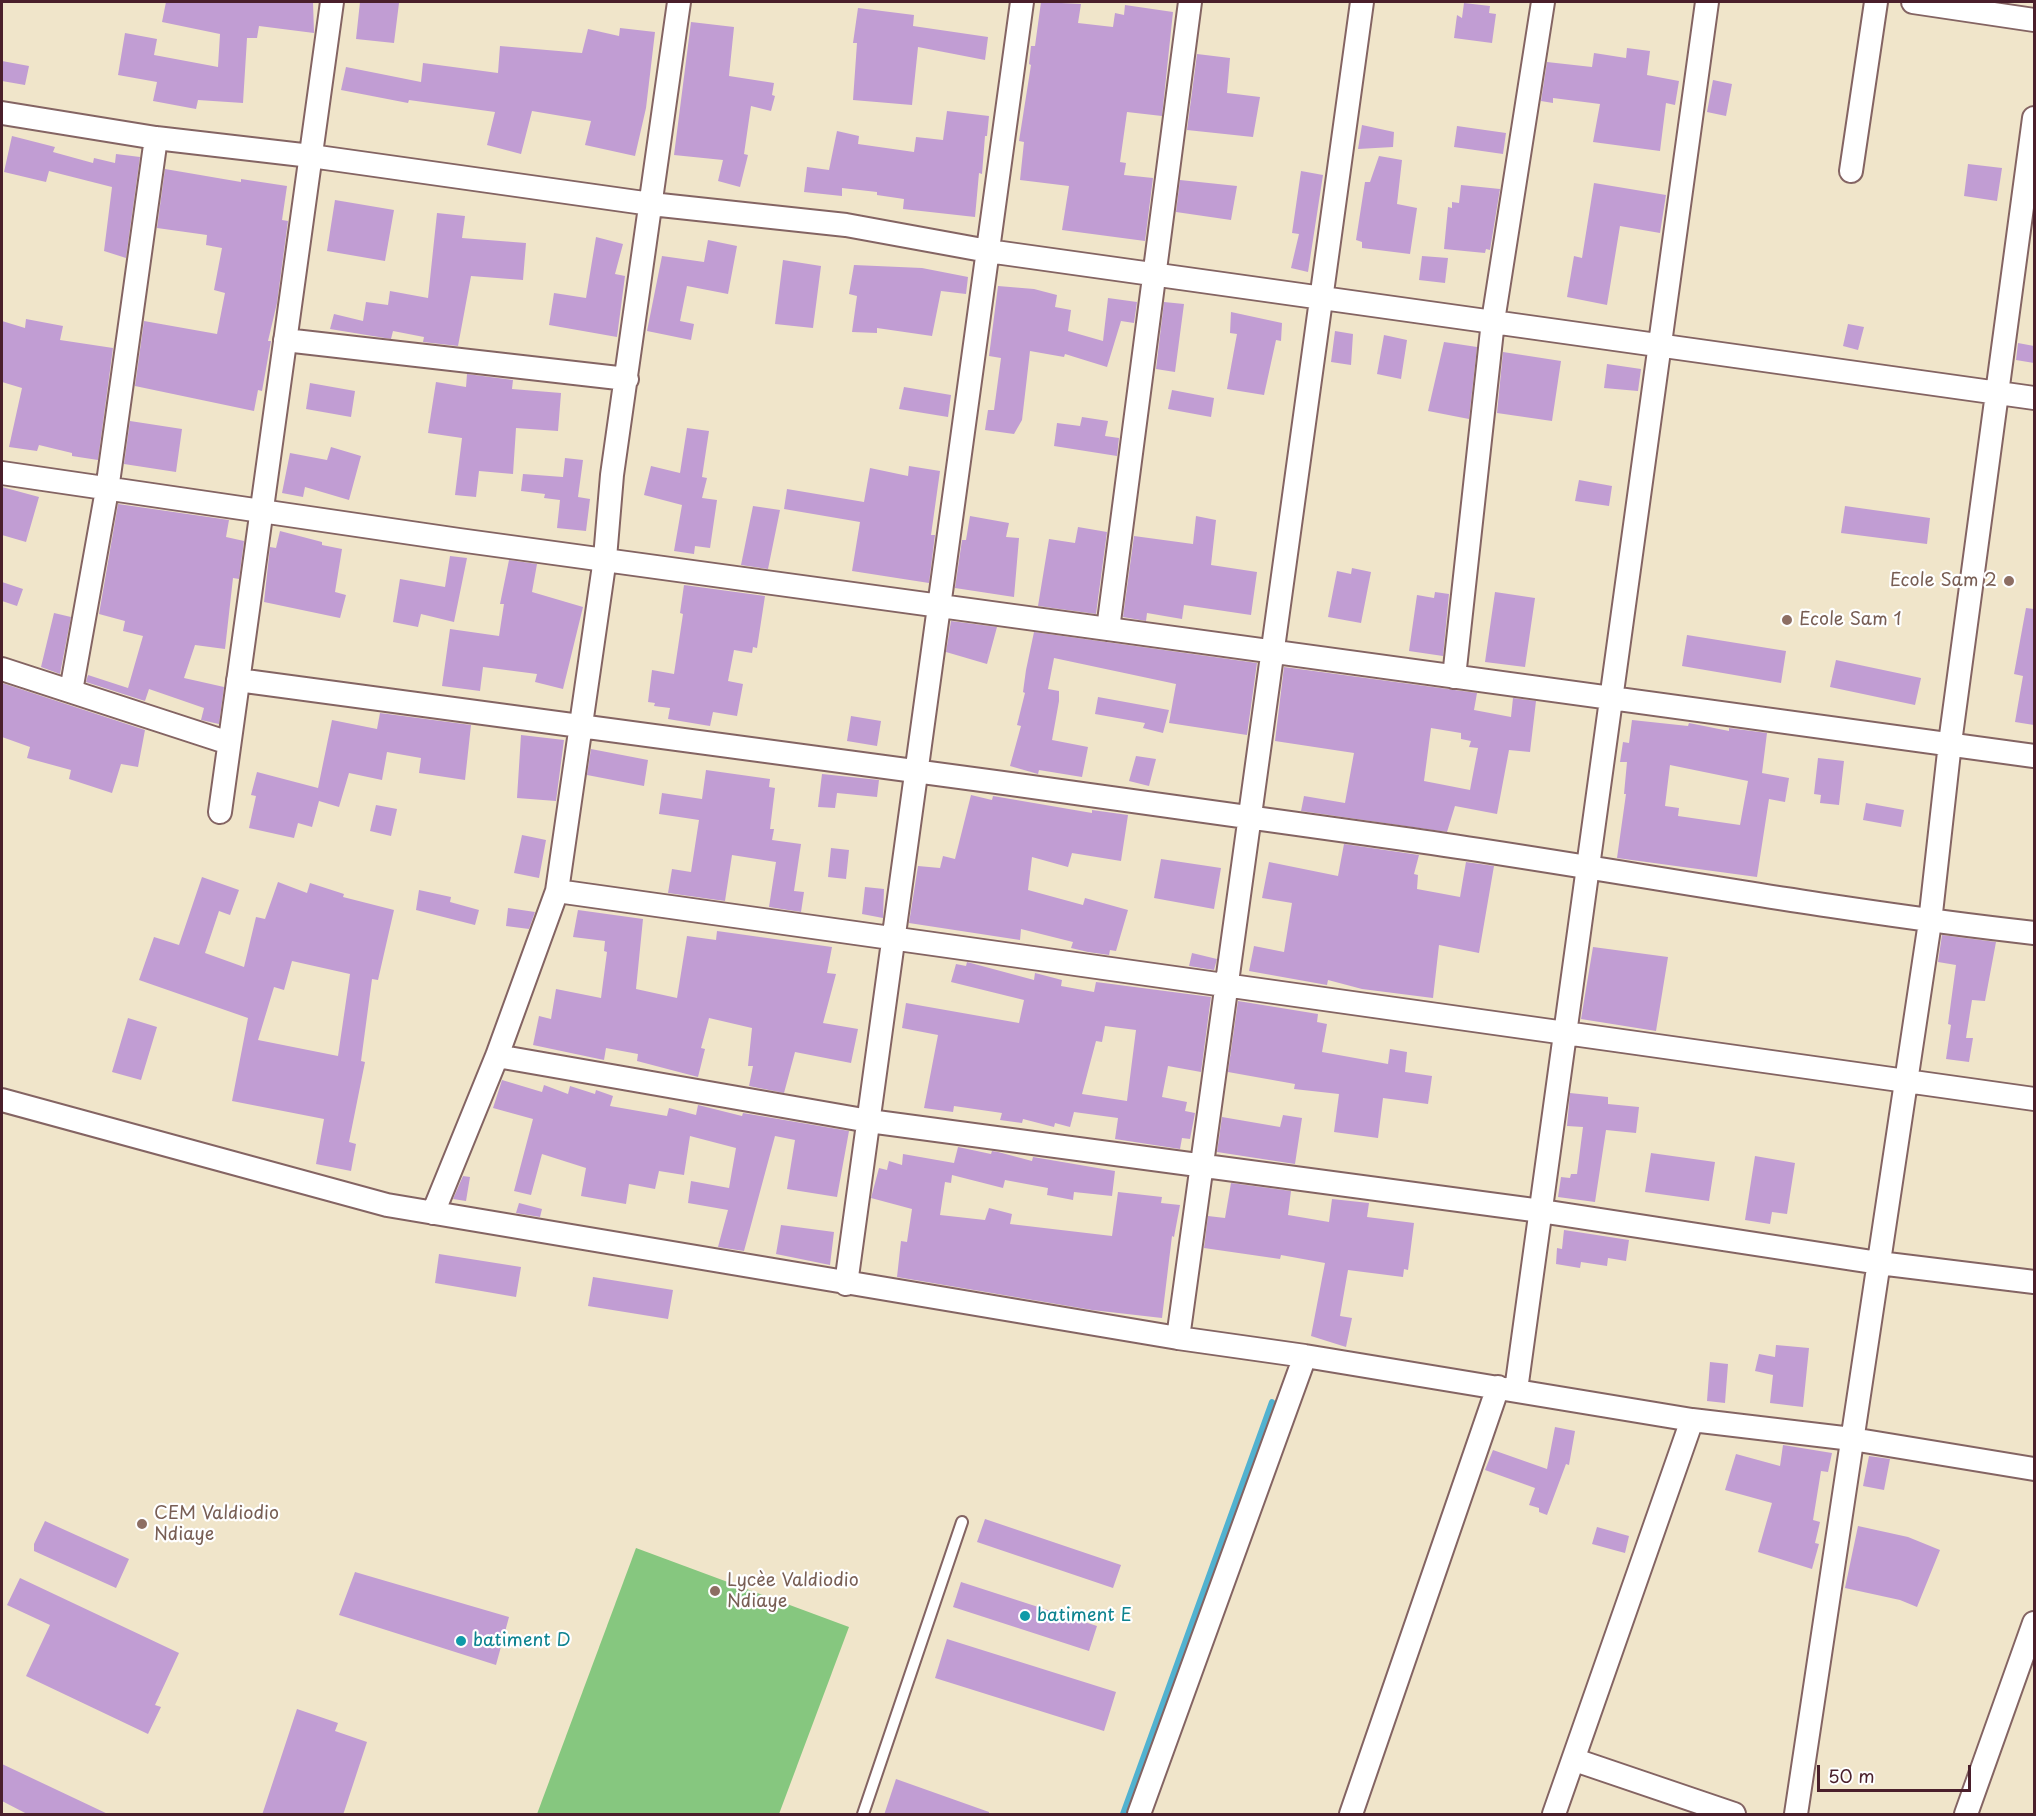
<!DOCTYPE html>
<meta charset="utf-8">
<style>
body{margin:0}
#map{position:relative;width:2036px;height:1816px;overflow:hidden;background:#f0e5ca;font-family:"Playpen Sans",sans-serif}
canvas{display:block}
.frame{position:absolute;inset:0;border:3px solid #4a1f2b;pointer-events:none}
.scale{position:absolute;left:1817px;top:1765px;width:154px;height:27px;box-sizing:border-box;border:3px solid #4a1f2b;border-top:0;padding-left:8px;font-size:18px;line-height:21px;white-space:nowrap;color:#4a1f2b;-webkit-text-stroke:4px #fff;paint-order:stroke}
</style>
<div id="map">
<canvas width="2036" height="1816"></canvas>
<div class="frame"></div>
<div class="scale">50 m</div>
</div>
<script>
const c = document.querySelector('canvas').getContext('2d');
c.lineJoin = 'round';
function paint(path, color) {
  c.fillStyle = color;
  c.fill(path, 'evenodd');
}
function stroke(path, color, width, dash) {
  c.strokeStyle = color;
  c.lineWidth = width;
  c.lineCap = dash ? 'butt' : 'round';
  c.setLineDash(dash || []);
  c.stroke(path);
}
function label(font, color, halo, rows, align = 'center') {
  c.font = font + ' "Playpen Sans",sans-serif';
  c.lineWidth = 4.5;
  c.setLineDash([]);
  c.textBaseline = 'middle';
  c.strokeStyle = halo;
  c.fillStyle = color;
  for (const [text, x, y, turn = 0] of rows) {
    c.save();
    c.translate(x, y);
    c.rotate((+turn || 0) * Math.PI / 180);
    c.textAlign = isNaN(turn) ? turn : align;
    if (halo) c.strokeText(text, 0, 0);
    c.fillText(text, 0, 0);
    c.restore();
  }
}
const green = new Path2D(`
 M636 1548 849 1627 779 1814H537Z`);
const stream = new Path2D(`
 M1123 1814 1272 1402`);
const building = new Path2D(`
 M166 2H313L314 33 259 26 257 38H247L243 103 198 100 196 109 153 101 157 82 118 75 125 33 157 39 154 55 218 67 220 34 162 22Z
 M360 2 399 3 394 43 356 39Z
 M1041 2 1081 4 1078 23 1113 27 1115 13 1124 15 1125 5 1173 12 1162 116 1127 112 1120 162 1126 163 1124 175 1153 178 1145 241 1062 230 1069 186 1020 180 1024 142 1019 141 1031 65 1029 64 1031 46H1035Z
 M1464 3 1490 6 1489 13 1496 14 1492 43 1454 38 1457 15 1462 18Z
 M858 8 914 15 913 26 988 37 985 60 918 47 912 105 853 100 857 43H853Z
 M691 22 734 27 729 76 774 83 772 95 775 96 771 111 751 106 744 154 748 155 740 187 718 181 723 160 674 155Z
 M620 28 655 32 646 108 635 156 585 145 591 121 532 111 521 154 487 145 495 112 409 100 408 103 341 90 346 67 421 82 423 63 498 73 500 46 582 53 588 29 619 36Z
 M1627 48 1650 51 1647 75 1679 81 1675 105 1666 103 1660 151 1593 142 1600 104 1553 98V103L1541 101 1547 62 1592 67 1594 53 1626 58Z
 M1197 54 1230 58 1227 93 1260 97 1253 137 1187 130Z
 M2 61 29 66 25 85 2 81Z
 M1713 80 1732 84 1726 116 1707 112Z
 M947 111 989 116 987 136H985L982 174 979 173 975 217 903 209 904 199 877 195V192L842 188V196L804 192 807 167 829 170 837 131 859 136 858 144 914 152 916 137 943 140Z
 M1362 125 1394 132 1393 147 1358 149Z
 M1457 126 1506 133 1503 154 1454 147Z
 M12 136 55 147 53 152 93 163 94 158 115 163 116 154 140 157 126 258 104 251 112 187 49 171 46 182 4 172Z
 M1379 156 1402 160 1397 204 1417 208 1410 254 1362 248V242L1356 240 1365 182H1370Z
 M1968 164 2002 168 1997 201 1964 196Z
 M165 169 241 182V179L287 186 282 220 288 221 277 303 268 341H271L262 391 258 390 254 411 135 386 144 321 217 334 225 293 214 290 222 248 206 245 207 235 157 228Z
 M1301 171 1323 175 1308 272 1291 268 1299 234 1292 233Z
 M1180 180 1237 186 1231 220 1176 212Z
 M1594 183 1666 195 1660 233 1620 226 1607 305 1567 297 1574 256 1582 258Z
 M1461 185 1500 189 1490 250 1486 249 1485 253 1444 249 1448 207 1452 208V202L1459 203Z
 M335 200 394 210 385 261 327 251Z
 M437 213 465 216 462 238 526 243 523 280 471 276 458 346 423 342 424 337 393 331 391 339 330 329 334 314 363 321 366 302 388 305 390 291 428 298Z
 M596 237 623 244 615 274 625 276 617 337 549 325 554 293 586 298Z
 M708 240 737 246 728 294 687 286 680 321 694 324 691 340 647 331 662 256 704 262Z
 M1422 256 1448 258 1445 283 1419 280Z
 M783 260 821 266 813 328 775 324Z
 M854 265 922 268 968 277 966 294 941 291 932 336 877 328V333L852 332 857 296 849 294Z
 M998 286 1034 289 1057 295 1055 307 1071 310 1068 331 1103 341 1108 298 1137 302 1134 323 1121 321 1107 367 1065 354 1064 357 1030 351 1022 420 1014 434 985 430 988 410H994L1001 358 989 356Z
 M1164 302 1184 304 1175 372 1156 369Z
 M1231 312 1282 323 1281 341 1276 340 1264 395 1227 389 1237 334 1230 333Z
 M26 319 63 326 60 340 113 348 98 460 72 456V453L39 445 37 451 9 447 22 388 2 382V321L25 328Z
 M1848 324 1864 327 1858 350 1843 346Z
 M1335 331 1353 334 1351 365 1331 362Z
 M1384 335 1407 340 1401 379 1377 374Z
 M1444 342 1477 347 1469 419 1428 411Z
 M2018 343 2034 346V363L2016 360Z
 M1503 352 1561 361 1552 421 1497 413Z
 M1607 364 1641 369 1638 391 1604 388Z
 M467 374 513 380 512 389 561 393 558 431 516 428 513 474 479 471 476 497 455 495 462 438 428 433 436 382 466 387Z
 M310 383 355 391 351 417 306 409Z
 M904 387 951 395 948 417 899 409Z
 M1172 390 1214 398 1211 417 1168 409Z
 M1082 417 1108 421 1105 436 1119 438 1117 456 1054 446 1057 423 1080 426Z
 M130 421 182 429 176 472 124 464Z
 M687 428 709 431 702 477 707 478 702 498 717 500 710 548 695 546 694 554 674 551 682 505 644 495 651 466 680 473Z
 M331 447 361 456 349 500 305 487 303 497 282 493 290 453 327 460Z
 M565 458 583 460 578 497 590 499 586 531 557 528 560 500 544 498 545 494 521 491 523 474 563 477Z
 M909 466 940 471 931 535H935L929 583 852 571 860 522 784 509 787 489 864 502 870 468 908 476Z
 M1579 480 1612 486 1609 506 1575 501Z
 M2 487 39 497 26 542 2 535Z
 M118 504 229 520 226 537 244 541 239 579 233 578 225 649 195 645 184 678 224 687 219 724 201 720 204 708 149 689 145 701 86 682 88 675 128 688 143 636 123 631 125 621 99 614Z
 M753 506 780 510 768 569 741 565Z
 M1845 506 1930 518 1927 544 1841 533Z
 M970 516 1009 523 1006 537 1019 538 1014 597 955 588 962 540H966Z
 M1196 516 1216 520 1211 565 1257 572 1251 615 1184 605 1182 619 1147 613 1146 621 1123 617 1134 536 1193 544Z
 M1078 527 1107 532 1096 614 1038 606 1049 539 1075 543Z
 M280 531 322 542V545L342 549 335 592 346 595 340 618 264 602 270 547 276 548Z
 M450 556 467 558 454 622 421 614 418 627 393 622 400 579 445 587Z
 M509 560 537 564 532 592 583 607 563 689 535 682 537 674 483 667 480 691 442 686 450 629 499 636 504 604H500Z
 M1352 568 1371 572 1361 623 1328 617 1337 571 1351 574Z
 M2 582 23 589 17 606 2 601Z
 M684 585 765 596 757 648 753 647 752 653 734 650 728 681 743 684 737 716 713 712 710 726 668 719 670 708 654 706 655 703 648 702 652 670 674 674 683 614 680 613Z
 M1435 592 1449 594 1443 656 1409 651 1417 595 1434 598Z
 M1495 592 1535 598 1525 667 1485 662Z
 M2026 608 2034 609V725L2015 722 2023 676 2014 674Z
 M54 613 71 617 60 674 41 667Z
 M951 621 997 627 987 664 946 652Z
 M1034 632 1257 663 1247 735 1169 723 1176 684 1054 658 1048 689 1059 691V701L1052 740 1088 747 1082 777 1039 770 1038 774 1010 766 1021 726 1017 725 1025 693 1023 692 1026 670Z
 M1687 635 1786 651 1781 683 1682 666Z
 M1836 660 1921 678 1915 705 1830 687Z
 M1284 667 1477 693 1474 710 1511 717 1513 698 1536 701 1530 752 1509 750 1497 814 1455 806 1447 832 1301 811 1304 796 1345 803 1354 753 1275 741ZM1431 728 1461 733V739L1471 741 1469 747 1478 748 1470 790 1424 781Z
 M2 683 145 730 138 767 121 764 112 793 69 779 71 770 27 758 30 747 2 737Z
 M1098 697 1169 710 1163 733 1143 728 1145 723 1095 714Z
 M380 713 471 725 465 780 419 773 421 758 387 752 382 780 349 773 339 807 319 801 312 827 298 823 294 838 249 828 256 796 251 795 257 772 318 788 332 720 377 729Z
 M851 716 881 721 877 746 847 741Z
 M1632 720 1688 726 1689 723 1729 731V728L1767 733 1762 773 1789 778 1785 802 1769 799 1757 877 1617 858 1626 794H1624L1627 762H1620L1623 742 1629 743ZM1670 765 1748 781 1740 825 1678 816 1679 808 1665 806Z
 M521 735 564 740 556 801 517 798Z
 M591 749 648 760 644 786 587 775Z
 M1136 756 1156 759 1149 786 1129 781Z
 M1818 758 1844 761 1839 805 1820 803 1821 795 1814 794Z
 M706 770 770 779 769 787 775 788 770 829H774L772 840 801 844 794 891 804 892 801 912 769 907 776 862 732 855 725 901 668 893 672 869 691 872 699 820 659 814 662 793 702 799Z
 M822 774 879 780 877 797 837 793 835 808 818 807Z
 M971 795 992 800 993 796 1092 813V810L1128 815 1121 861 1072 853 1068 867 1032 857 1028 890 1083 905 1085 898 1128 910 1116 951 1110 950 1109 955 1088 952 1071 948 1073 942 1021 929 1020 940 909 923 918 866 940 868 943 856 955 859Z
 M1866 803 1904 810 1901 827 1863 820Z
 M376 805 397 809 391 836 370 831Z
 M522 835 546 840 539 878 514 873Z
 M1344 844 1419 855 1414 874 1418 875 1417 889 1460 897 1466 862 1494 866 1479 953 1439 945 1433 998 1362 989 1328 980 1327 985 1249 971 1254 946 1284 952 1292 903 1262 898 1269 862 1338 876Z
 M831 848 849 850 846 879 828 877Z
 M1161 859 1221 868 1214 909 1154 898Z
 M202 877 239 890 230 915 219 911 205 953 244 967 256 917 265 919 278 882 307 893 310 883 344 894 343 897 394 910 378 980 372 979 361 1061 365 1062 349 1142 356 1144 351 1171 316 1164 324 1119 232 1101 248 1018 139 980 154 937 179 945ZM292 961 350 974 338 1056 258 1040 274 987 284 990Z
 M865 887 884 889 883 918 862 914Z
 M419 890 451 897 450 902 479 910 475 925 416 910Z
 M508 908 535 912 529 929 506 926Z
 M578 910 643 919 636 989 677 998 687 936 716 940 717 931 832 947 827 973 836 974 823 1023 858 1029 851 1063 795 1052 784 1093 749 1086 753 1066H748L752 1028 709 1018 701 1048 705 1049 698 1077 637 1061 638 1054 606 1048 604 1060 533 1045 539 1016 551 1019 556 989 601 998 607 952 604 951 605 941 573 937Z
 M1942 935 1996 942 1985 1001 1972 1000 1966 1038H1973L1969 1062 1946 1059 1951 1025 1948 1024 1956 965 1938 962Z
 M1593 947 1668 957 1656 1031 1581 1019Z
 M1192 953 1217 959 1214 970 1189 966Z
 M967 962 1034 980 1035 973 1062 980 1061 986 1094 992 1096 982 1211 997 1201 1072 1168 1066 1162 1097 1187 1102 1185 1111 1195 1113 1190 1139 1182 1138 1180 1149 1115 1139 1118 1118 1074 1112 1070 1127 1055 1123 1054 1127 1023 1119 1022 1123 1000 1120 1002 1113 954 1106 953 1112 924 1108 938 1035 902 1028 906 1003 1019 1023 1024 1000 951 982 956 964 966 966ZM1105 1026 1136 1030 1127 1101 1082 1094 1096 1041 1102 1042Z
 M1238 1001 1318 1014 1317 1022 1327 1024 1322 1052 1388 1064 1390 1049 1407 1052 1405 1072 1432 1076 1428 1104 1383 1098 1378 1138 1334 1132 1339 1094 1294 1089 1295 1084 1228 1072Z
 M128 1018 157 1027 141 1080 112 1072Z
 M502 1080 542 1092 544 1085 568 1094 570 1086 595 1094 596 1090 613 1096 610 1106 667 1116 669 1108 696 1115 698 1105 742 1116 743 1113 849 1131 837 1197 787 1189 795 1140 775 1136 744 1251 718 1247 728 1210 688 1203 691 1181 729 1188 736 1148 690 1136 684 1175 659 1171 655 1189 629 1184 626 1204 581 1196 586 1168 542 1154 531 1195 514 1191 533 1119 493 1108Z
 M1570 1093 1608 1097V1104L1639 1107 1636 1133 1606 1130 1595 1202 1558 1197 1561 1177 1570 1178 1571 1174H1577L1583 1127 1567 1126Z
 M1283 1115 1302 1118 1295 1164 1217 1152 1222 1117 1280 1127Z
 M958 1147 991 1154 992 1151 998 1152 1032 1161 1033 1157 1115 1171 1112 1196 1074 1192 1073 1200 1047 1195 1048 1188 1005 1180 1003 1188 952 1175 951 1183 945 1182 940 1215 985 1220 989 1208 1012 1214 1010 1224 1112 1236 1118 1192 1162 1197 1161 1203 1180 1205 1174 1237 1172 1236 1162 1318 1092 1310 897 1277 901 1241 907 1242 912 1209 871 1198 879 1168 887 1170 889 1161 902 1165 903 1154 954 1163Z
 M1651 1153 1715 1162 1709 1201 1645 1192Z
 M1755 1156 1795 1163 1787 1214 1772 1212 1770 1224 1745 1220Z
 M463 1176 470 1177 466 1201 453 1199Z
 M1231 1183 1291 1191 1288 1215 1329 1222 1332 1199 1369 1203 1367 1217 1414 1223 1408 1270 1404 1269 1403 1277 1348 1270 1340 1316 1352 1318 1346 1347 1311 1336 1325 1263 1281 1255 1280 1259 1204 1248 1208 1216 1225 1218Z
 M519 1203 542 1209 540 1217 516 1213Z
 M781 1225 834 1232 830 1265 776 1254Z
 M1564 1230 1629 1240 1626 1261 1608 1258 1607 1266 1581 1262 1580 1268 1556 1264 1557 1248 1562 1249Z
 M439 1254 521 1267 516 1297 435 1283Z
 M593 1277 673 1290 668 1319 588 1306Z
 M1776 1345 1809 1348 1803 1407 1770 1403 1773 1375 1755 1371 1759 1354 1775 1357Z
 M1710 1362 1728 1364 1725 1403 1707 1401Z
 M1555 1427 1575 1431 1569 1465 1566 1464 1547 1515 1539 1512V1508L1529 1505 1535 1488 1485 1470 1493 1450 1547 1469Z
 M1783 1445 1832 1453 1828 1472 1821 1471 1813 1520 1820 1522 1815 1543 1819 1544 1812 1569 1758 1552 1772 1503 1725 1490 1736 1454 1780 1466Z
 M1869 1456 1890 1459 1884 1490 1863 1486Z
 M985 1519 1121 1565 1113 1588 977 1542Z
 M45 1521 129 1559 116 1588 34 1551V1544Z
 M1858 1526 1908 1537 1940 1550 1917 1607 1900 1600 1845 1588Z
 M1597 1527 1629 1536 1625 1553 1592 1544Z
 M355 1572 509 1617 496 1665 339 1615Z
 M20 1578 179 1653 155 1705 161 1707 148 1734 26 1676 50 1625 7 1605Z
 M961 1582 1097 1626 1089 1651 953 1607Z
 M947 1639 1116 1692 1104 1731 935 1678Z
 M297 1709 338 1723 335 1731 367 1742 343 1815H262Z
 M2 1764 110 1815H29L2 1801Z
 M896 1779 989 1812V1815H884Z`);
const service = new Path2D(`
 M863 1814 962 1522`);
const minor = new Path2D(`
 M1913 2 2034 20
 M2 113 156 138 311 156 651 204 846 225 988 251 2034 398
 M1851 171 1876 2
 M285 340 627 379
 M2 473 459 540 2034 756
 M1108 629 1190 2
 M2 669 229 743
 M1454 677 1493 321 1543 2
 M238 680C630 733 1021 784 1412 840 1620 870 1826 910 2034 933
 M71 691 107 490 156 138
 M220 812 332 2
 M557 891 2034 1099
 M497 1056 869 1121 1541 1211 1879 1263 2034 1282
 M2 1100 387 1205 1178 1338 1305 1356 1692 1420 1852 1439 2034 1469
 M433 1213 497 1056 557 891 605 558 612 475 679 2
 M846 1284 1022 2
 M1178 1338 1362 2
 M1516 1390 1707 2
 M1575 1760 1734 1814
 M1139 1814 1305 1356
 M1351 1814 1498 1387
 M1554 1814 1692 1420
 M1796 1814 1930 922 1950 743 2034 118
 M1966 1814 2034 1623`);
const markers = [
 [2009,581,6,"#8d6e63"],
 [1787,620,6,"#8d6e63"],
 [142,1524,6,"#8d6e63"],
 [715,1591,6,"#8d6e63"],
 [1025,1616,6,"#0f9aa8"],
 [461,1641,6,"#0f9aa8"]
];
const educationNames = [
 ["Ecole Sam 2",1997,581,"right"],
 ["Ecole Sam 1",1799,620],
 ["CEM Valdiodio",154,1514],
 ["Ndiaye",154,1535],
 ["Lycèe Valdiodio",727,1581],
 ["Ndiaye",727,1602]
];
const cultureNames = [
 ["batiment E",1037,1616],
 ["batiment D",473,1641]
];
paint(green, '#86c77f');
stroke(stream, '#51b2d0', 6);
paint(building, '#c19dd3');
stroke(service, '#846463', 14);
stroke(minor, '#846463', 26);
stroke(service, '#fff', 10);
stroke(minor, '#fff', 22);
for (const [x, y, r, color] of markers) {
  const dot = new Path2D();
  dot.arc(x, y, r, 0, 2 * Math.PI);
  c.fillStyle = color;
  c.fill(dot);
  stroke(dot, '#fff', 2);
}
label('18px', '#785e54', '#fff', educationNames, 'left');
label('18px', '#0d838f', '#fff', cultureNames, 'left');
</script>
